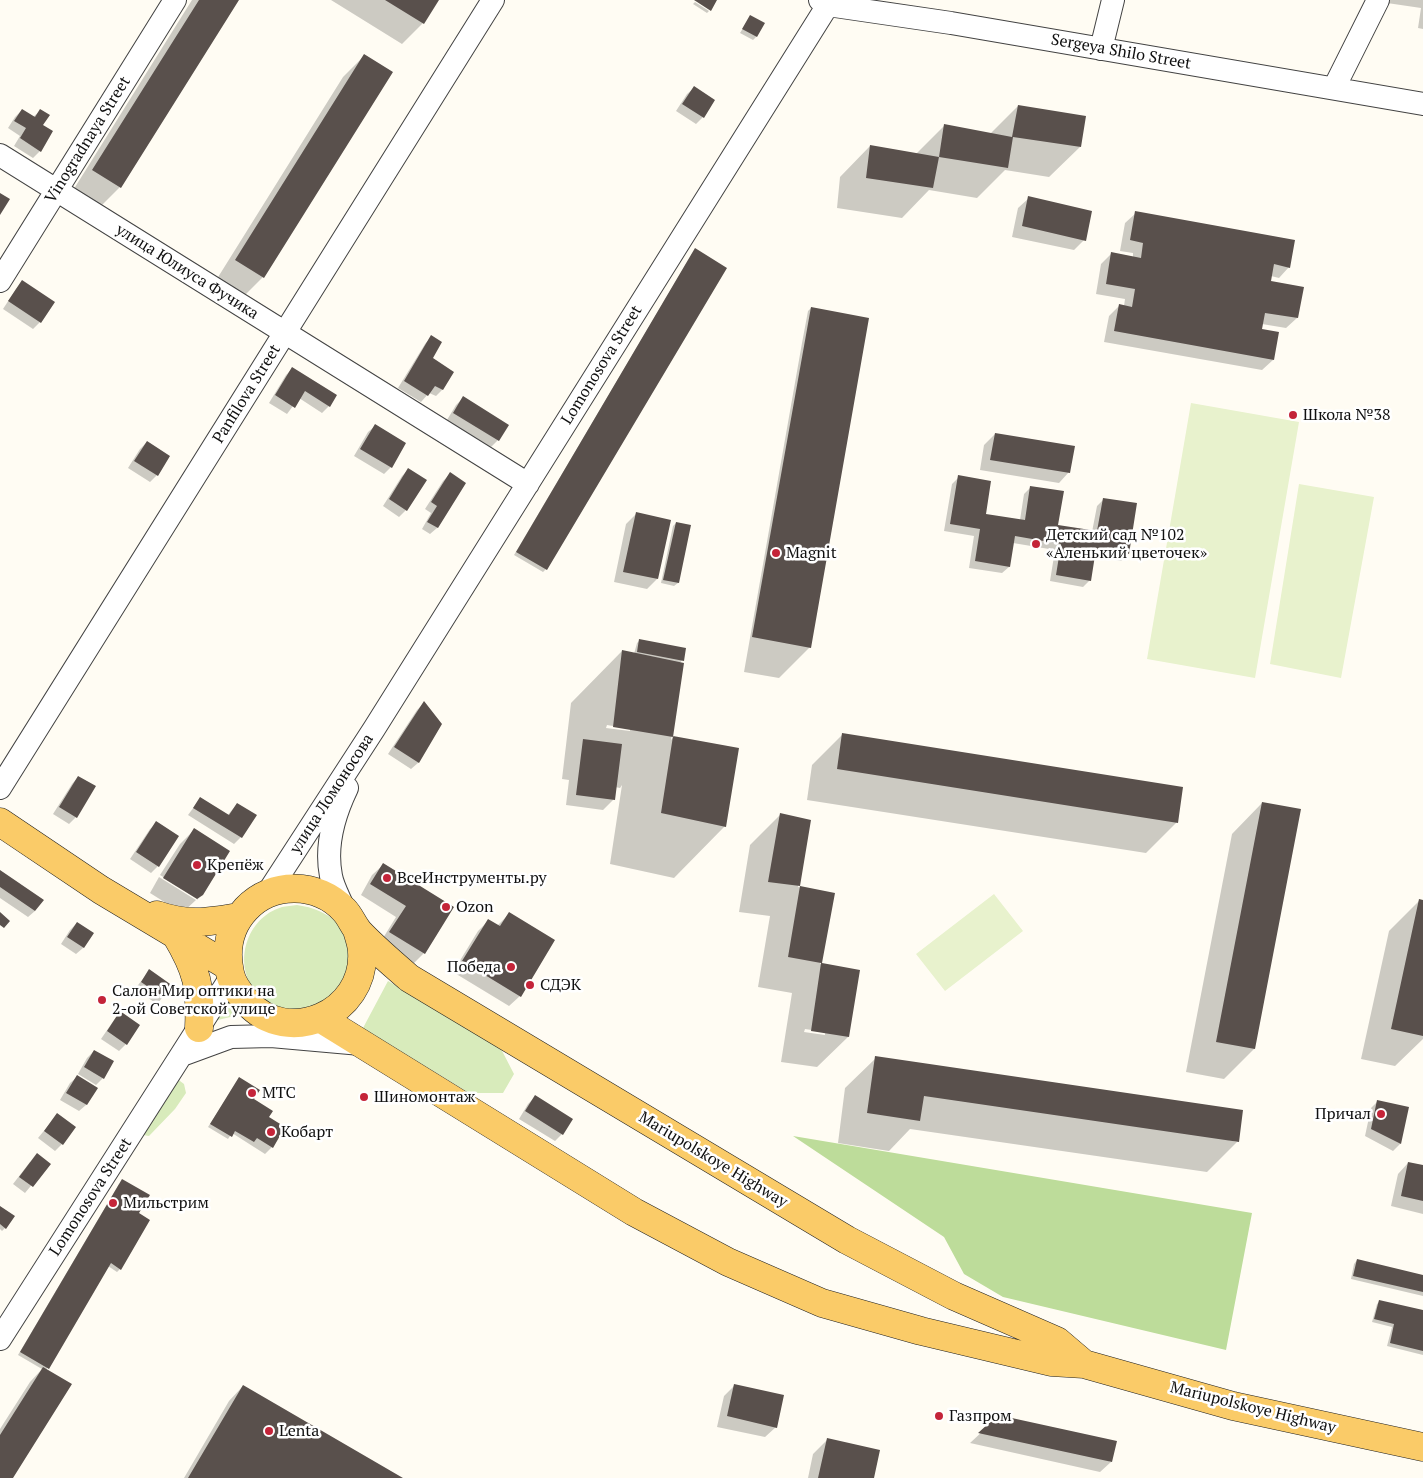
<!DOCTYPE html>
<meta charset="utf-8">
<style>
body{margin:0}
canvas{display:block;background:#fffcf3}
</style>
<canvas width="1423" height="1478"></canvas>
<script>
const c = document.querySelector('canvas').getContext('2d');
c.lineJoin = 'round';
function paint(path, color) {
  c.fillStyle = color;
  c.fill(path, 'evenodd');
}
function stroke(path, color, width, dash) {
  c.strokeStyle = color;
  c.lineWidth = width;
  c.lineCap = dash ? 'butt' : 'round';
  c.setLineDash(dash || []);
  c.stroke(path);
}
function label(font, color, halo, rows, align = 'center') {
  c.font = font + ' "PT Serif",serif';
  c.lineWidth = 5;
  c.setLineDash([]);
  c.textBaseline = 'middle';
  c.strokeStyle = halo;
  c.fillStyle = color;
  for (const [text, x, y, turn = 0] of rows) {
    c.save();
    c.translate(x, y);
    c.rotate((+turn || 0) * Math.PI / 180);
    c.textAlign = isNaN(turn) ? turn : align;
    if (halo) c.strokeText(text, 0, 0);
    c.fillText(text, 0, 0);
    c.restore();
  }
}
const green = new Path2D(`
 M297 905C318 908 338 917 347 938 351 947 350 963 350 973L317 1010C306 1010 285 1012 275 1009 266 1006 260 998 255 991 233 963 246 918 282 907 286 906 292 906 297 905Z
 M388 981 499 1045 514 1074 503 1093H469L363 1028Z
 M223 995 239 1015 205 1023Z
 M176 1078 184 1084 186 1093 175 1109 149 1136 143 1135Z`);
const forest = new Path2D(`
 M793 1136 1252 1213 1226 1350 1003 1297 964 1274 944 1237Z`);
const pitch = new Path2D(`
 M1191 403 1299 422 1255 678 1147 659Z
 M1299 484 1374 497 1341 678 1270 664Z
 M994 894 1023 931 945 991 916 954Z`);
const shadow = new Path2D(`
 M192 0H237L120 187 99 208 72 192Z
 M331 0H438L423 23 402 44Z
 M1387 0H1423V29L1418 28 1421 8 1387 3Z
 M695 2 709 11 707 13 693 4Z
 M750 17 756 37 753 40 740 33Z
 M364 56 391 72 263 277 242 298 215 282 343 77Z
 M694 88 703 117 696 124 676 111 687 94Z
 M1018 106 1080 147 1049 177 1005 170 977 198 929 190 902 218 837 208 840 177 870 146 916 154 944 126 990 134Z
 M22 110 33 117 40 111 42 126 40 151 33 158 14 146 20 136 8 128 15 117Z
 M1029 198 1084 240 1074 250 1012 237 1018 208Z
 M1136 213 1289 267 1279 278 1271 276 1270 282 1297 318 1286 328 1262 324 1261 330 1273 360 1262 370 1104 342 1109 316 1119 306H1124L1125 299 1096 294 1101 264 1112 253 1133 257V253L1120 251 1125 223Z
 M695 249 546 569 543 572 514 555Z
 M22 282 40 322 33 329 3 309 16 289Z
 M811 308 810 647 779 678 744 672 802 343 808 311Z
 M431 337V359L453 372 442 390 436 396 429 393 421 402 398 388 425 344Z
 M293 368 329 406 322 413 299 398 287 414 269 403 286 375Z
 M463 398 507 425 498 440 491 447 447 420 456 405Z
 M375 426 391 467 384 474 354 456 368 432Z
 M995 434 1069 472 1059 483 980 470 984 445Z
 M147 442 157 475 150 482 128 468 140 449Z
 M408 470 406 510 399 517 383 506 402 476Z
 M450 474 464 483 437 528 430 534 422 529 431 513 425 509 443 481Z
 M959 477 984 515 1020 520 1024 494 1031 487 1057 526 1092 532 1097 506 1104 499 1136 504 1128 554 1121 561 1094 556 1090 580 1083 587 1050 581 1055 550 1013 543 1009 567 1002 573 969 568 974 536 944 531 952 484Z
 M636 514 657 579 647 589 614 582 626 524Z
 M676 523 678 583 674 586 661 583 673 526Z
 M640 640 682 660 680 663 682 664 671 740 673 738 725 826 674 878 610 864 622 785 620 788 615 787 614 799 603 810 566 805 569 780 562 779 571 703 622 651 634 654 637 643ZM607 725 630 729V731L606 728Z
 M424 703 441 725 418 763 411 769 388 754 417 710Z
 M843 734 1182 788 1176 823 1146 853 807 800 812 765Z
 M78 777 76 817 69 824 53 814 72 784Z
 M200 799 227 816 237 804 241 837 234 844 188 815Z
 M1262 803 1254 1049 1224 1079 1186 1072 1232 834Z
 M780 815 810 821 798 887 833 894 820 964 858 971 848 1037 817 1067 781 1062 792 993 758 987 770 916 739 912 750 845ZM805 1029 825 1032V1035L804 1032Z
 M157 823 178 836 158 866 151 873 130 859 150 829Z
 M194 830 202 894 197 900V898L160 875 180 844Z
 M383 865 452 908 424 953 413 964 380 943 396 917 361 895 372 875Z
 M0 871 35 911 28 917 0 898Z
 M159 877 196 900 182 913 150 893Z
 M1420 900 1423 901V1039L1395 1066 1361 1059 1389 931Z
 M509 914 520 996 509 1006 453 972 478 931 488 921 497 926Z
 M77 923 92 933 83 948 76 954 61 944 70 930Z
 M149 971 172 986 157 1004 135 989Z
 M120 1013 126 1044 119 1051 101 1039 114 1020Z
 M94 1051 103 1078 96 1085 78 1074 87 1058Z
 M876 1058 1237 1142 1207 1172 910 1129 889 1151 838 1143 845 1088Z
 M77 1077 96 1088 86 1105 79 1111 60 1100 70 1083Z
 M239 1079 253 1100 267 1118 272 1147 265 1154 232 1133 228 1139 208 1127Z
 M535 1097 571 1119 562 1134 555 1141 519 1119 528 1104Z
 M1378 1101 1407 1108 1400 1144 1393 1151 1365 1136 1371 1108Z
 M57 1115 62 1144 55 1151 38 1138Z
 M30 1162 49 1164 25 1193 13 1184Z
 M1408 1163 1423 1166V1214L1391 1206 1398 1174Z
 M119 1184 137 1214 120 1269 117 1272 108 1266 46 1370 11 1478H0V1429L30 1382 42 1369 18 1355Z
 M0 1207 5 1228 2 1231 0 1229Z
 M1357 1260 1423 1276V1296L1351 1279 1354 1264Z
 M1380 1301 1423 1312V1355L1387 1346 1392 1327 1372 1322 1377 1304Z
 M243 1386 400 1478H184L229 1401Z
 M734 1386 776 1427 765 1437 717 1427 724 1396Z
 M999 1416 1111 1462 1100 1472 970 1443Z
 M828 1439 873 1478H808L813 1454Z`);
const building = new Path2D(`
 M199 0H239L121 188 92 170Z
 M385 0H439L424 24Z
 M694 0H717L711 11Z
 M750 15 765 23 757 37 742 29Z
 M364 54 393 72 264 278 235 260Z
 M694 86 715 100 704 118 682 104Z
 M1018 105 1086 116 1081 147 1013 137 1008 168 939 157 933 188 866 178 870 145 939 157 944 124 1012 137Z
 M22 109 35 117 40 109 50 115 43 125 53 131 41 152 20 138 26 128 14 121Z
 M0 193 10 199 0 215Z
 M1028 196 1092 211 1086 241 1022 226Z
 M1135 211 1295 240 1290 268 1274 264 1271 281 1304 287 1298 318 1265 313 1262 329 1279 332 1274 360 1114 331 1119 304 1132 307 1135 289 1106 284 1111 252 1141 258 1143 243 1130 240Z
 M695 248 727 268 547 570 516 552Z
 M22 280 55 302 41 323 8 301Z
 M811 307 869 318 811 648 752 637Z
 M431 335 442 342 433 358 454 372 443 390 435 386 428 396 404 381Z
 M292 367 337 395 330 407 305 391 295 408 275 395Z
 M463 396 509 425 499 441 453 413Z
 M375 424 406 443 392 468 360 449Z
 M995 433 1075 446 1070 473 990 460Z
 M147 441 170 456 158 476 134 461Z
 M408 468 427 480 407 511 389 499Z
 M450 472 466 483 438 528 427 522 437 506 431 502Z
 M958 475 991 481 986 514 1025 520 1030 486 1064 491 1058 525 1097 531 1103 498 1137 503 1129 554 1096 549 1091 581 1056 575 1061 544 1015 536 1010 567 975 561 980 529 950 524Z
 M636 512 671 520 658 579 623 572Z
 M676 522 691 525 679 583 663 580Z
 M639 639 686 648 684 661 637 652Z
 M622 650 684 663 673 737 613 727Z
 M424 701 442 724 419 763 394 747Z
 M842 733 1183 787 1178 823 837 769Z
 M673 736 739 748 726 827 661 813Z
 M583 739 622 744 615 800 576 795Z
 M78 776 96 786 77 818 59 807Z
 M200 797 229 815 237 803 257 815 242 838 193 808Z
 M1262 802 1301 809 1255 1049 1216 1042Z
 M780 813 811 820 800 886 835 893 822 963 860 970 849 1037 811 1031 821 963 788 957 800 886 768 882Z
 M156 821 179 836 159 867 136 852Z
 M194 828 230 851 203 895 197 899 163 878Z
 M383 863 454 907 425 954 389 932 406 906 370 884Z
 M0 870 44 900 35 911 0 887Z
 M1419 899 1423 900V1036L1391 1029Z
 M0 912 10 921 4 928 0 925Z
 M509 912 555 940 521 997 462 961 488 919 500 926Z
 M77 922 94 933 84 948 67 937Z
 M149 969 173 986 165 998 141 982Z
 M120 1011 140 1025 127 1045 107 1031Z
 M94 1050 114 1061 104 1079 84 1067Z
 M875 1056 1243 1110 1239 1142 924 1096 920 1121 867 1113Z
 M77 1075 98 1088 87 1105 66 1093Z
 M239 1077 260 1090 254 1099 273 1111 269 1117 285 1127 273 1148 257 1138 254 1142 235 1131 232 1137 210 1124Z
 M535 1095 573 1119 563 1135 525 1111Z
 M1377 1100 1409 1107 1401 1144 1371 1129Z
 M57 1113 76 1127 63 1145 44 1131Z
 M37 1153 51 1164 33 1187 19 1177Z
 M1408 1162 1423 1165V1201L1401 1196Z
 M122 1179 150 1195 139 1213 150 1220 121 1270 111 1263 49 1369 20 1352Z
 M0 1206 15 1216 6 1229 0 1224Z
 M1357 1259 1423 1275V1292L1353 1276Z
 M1379 1300 1423 1310V1351L1390 1343 1394 1324 1374 1319Z
 M43 1367 72 1384 13 1478H0V1435Z
 M734 1384 784 1395 777 1428 727 1416Z
 M243 1385 403 1478H188Z
 M998 1415 1117 1441 1112 1462 978 1433Z
 M827 1438 880 1450 874 1478H818Z`);
const minor = new Path2D(`
 M820 0 828 5 951 23 1423 104
 M1101 49 1113 0
 M1334 88 1378 0
 M0 155 528 484
 M0 281 175 0
 M0 788 493 0
 M267 894 374 729 831 0
 M344 909C340 899 333 887 331 876 325 846 334 815 347 788
 M182 1055 231 1037 271 1036 361 1044
 M0 1339 231 977`);
const major = new Path2D(`
 M0 822 101 890 228 966
 M157 915C187 926 209 922 239 917
 M357 930C359 937 362 945 362 952 366 1013 288 1048 247 1002 239 993 232 984 230 973 225 950 229 927 246 909 272 881 318 882 344 910 350 916 353 925 359 932 374 948 392 963 409 978L847 1240 954 1296 1057 1341 1084 1364
 M176 935C197 970 201 987 199 1028
 M320 1018 634 1212 728 1262 822 1303 921 1331 1051 1362 1084 1364 1233 1406 1423 1447`);
const markers = [
 [1293,415,5,"#c42439"],
 [1036,544,5,"#c42439"],
 [776,553,5,"#c42439"],
 [197,865,5,"#c42439"],
 [387,878,5,"#c42439"],
 [446,907,5,"#c42439"],
 [511,967,5,"#c42439"],
 [530,985,5,"#c42439"],
 [102,1000,5,"#c42439"],
 [252,1093,5,"#c42439"],
 [364,1097,5,"#c42439"],
 [1381,1114,5,"#c42439"],
 [271,1132,5,"#c42439"],
 [113,1203,5,"#c42439"],
 [939,1416,5,"#c42439"],
 [269,1431,5,"#c42439"]
];
const streetNames = [
 ["Sergeya Shilo Street",1121,52,10],
 ["Vinogradnaya Street",88,140,-58],
 ["улица Юлиуса Фучика",187,272,32],
 ["Lomonosova Street",602,365,-58],
 ["Panfilova Street",247,394,-58],
 ["улица Ломоносова",332,794,-57],
 ["Mariupolskoye Highway",713,1160,31],
 ["Lomonosova Street",91,1197,-57],
 ["Mariupolskoye Highway",1253,1408,14]
];
const poiNames = [
 ["Школа №38",1303,415],
 ["Детский сад №102",1046,535],
 ["«Аленький цветочек»",1046,553],
 ["Magnit",786,553],
 ["Крепёж",207,865],
 ["ВсеИнструменты.ру",397,878],
 ["Ozon",456,907],
 ["Победа",501,967,"right"],
 ["СДЭК",540,985],
 ["Салон Мир оптики на",112,991],
 ["2-ой Советской улице",112,1009],
 ["МТС",262,1093],
 ["Шиномонтаж",374,1097],
 ["Причал",1371,1114,"right"],
 ["Кобарт",281,1132],
 ["Мильстрим",123,1203],
 ["Газпром",949,1416],
 ["Lenta",279,1431]
];
paint(green, '#d8ebbb');
paint(forest, '#bddc9a');
paint(pitch, '#e8f2cd');
paint(shadow, '#0003');
paint(building, '#59504c');
stroke(minor, '#434343', 24);
stroke(major, '#212121', 29);
stroke(minor, '#fff', 22);
stroke(major, '#facb68', 28);
for (const [x, y, r, color] of markers) {
  const dot = new Path2D();
  dot.arc(x, y, r, 0, 2 * Math.PI);
  c.fillStyle = color;
  c.fill(dot);
  stroke(dot, '#fff', 2);
}
label('16px', '#101010', '#fff', streetNames);
label('16px', '#101010', '#fff', poiNames, 'left');
</script>
